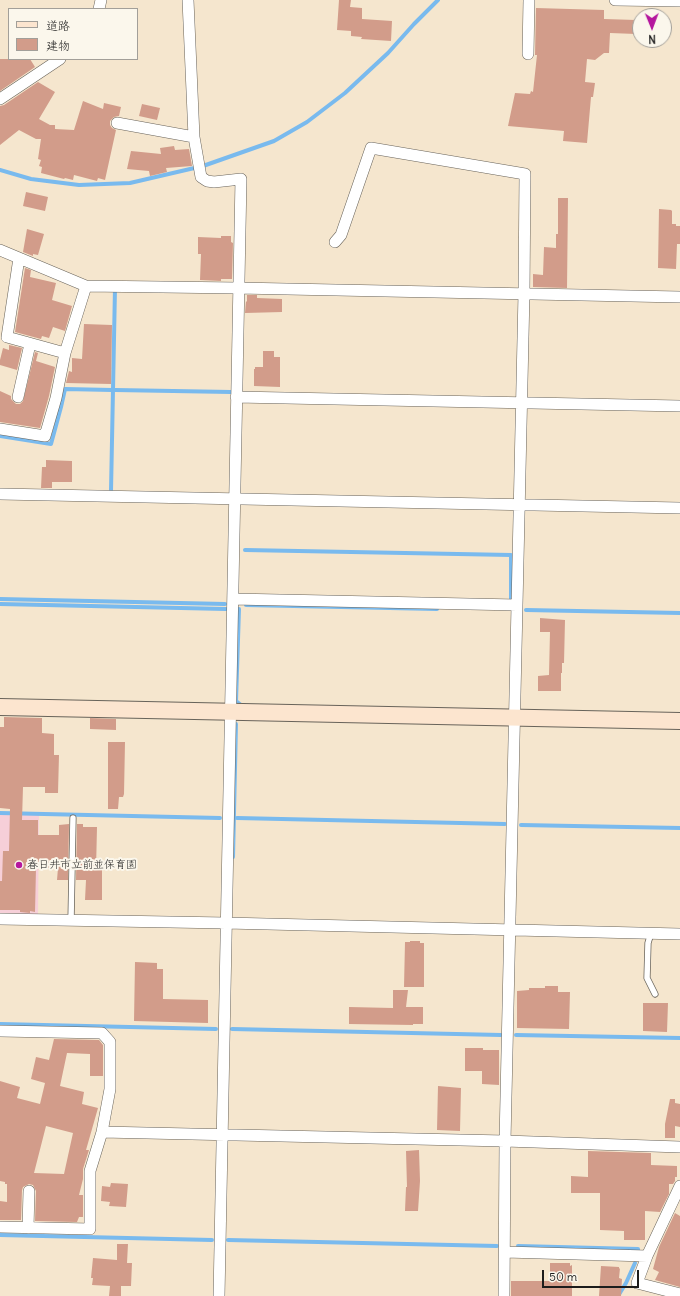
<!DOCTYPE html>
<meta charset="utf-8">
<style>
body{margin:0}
#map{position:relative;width:680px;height:1296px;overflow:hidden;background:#f5e6ce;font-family:Delius,"Klee One",sans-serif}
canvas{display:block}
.legend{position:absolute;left:8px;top:8px;width:130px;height:52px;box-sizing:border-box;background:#fbf7ec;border:1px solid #a29f99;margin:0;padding:5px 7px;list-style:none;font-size:12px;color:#1c1c1c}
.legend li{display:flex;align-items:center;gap:8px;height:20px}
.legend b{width:20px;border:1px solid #a29f99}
.north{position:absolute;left:632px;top:8px;width:40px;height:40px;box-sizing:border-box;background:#fbf7ec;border:1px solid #a29f99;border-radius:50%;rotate:179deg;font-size:11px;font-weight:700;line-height:16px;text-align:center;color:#1c1c1c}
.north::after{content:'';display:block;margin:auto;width:14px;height:18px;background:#b5179e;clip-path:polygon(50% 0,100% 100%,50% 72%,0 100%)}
.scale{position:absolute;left:542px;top:1270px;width:97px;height:18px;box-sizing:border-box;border:2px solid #1c1c1c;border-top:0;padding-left:5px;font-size:12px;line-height:14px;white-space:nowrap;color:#1c1c1c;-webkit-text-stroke:3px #fbf7ec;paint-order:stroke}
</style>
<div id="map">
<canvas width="680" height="1296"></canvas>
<ul class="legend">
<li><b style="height:5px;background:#fce5cf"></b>道路</li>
<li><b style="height:11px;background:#d29c8a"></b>建物</li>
</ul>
<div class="north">N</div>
<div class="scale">50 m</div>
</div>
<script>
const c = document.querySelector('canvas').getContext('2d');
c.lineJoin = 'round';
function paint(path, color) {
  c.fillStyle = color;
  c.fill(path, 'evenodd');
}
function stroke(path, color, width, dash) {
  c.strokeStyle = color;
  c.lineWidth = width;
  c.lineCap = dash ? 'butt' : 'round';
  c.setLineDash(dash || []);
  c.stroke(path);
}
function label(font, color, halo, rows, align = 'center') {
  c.font = font + ' Delius,"Klee One",sans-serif';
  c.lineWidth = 4;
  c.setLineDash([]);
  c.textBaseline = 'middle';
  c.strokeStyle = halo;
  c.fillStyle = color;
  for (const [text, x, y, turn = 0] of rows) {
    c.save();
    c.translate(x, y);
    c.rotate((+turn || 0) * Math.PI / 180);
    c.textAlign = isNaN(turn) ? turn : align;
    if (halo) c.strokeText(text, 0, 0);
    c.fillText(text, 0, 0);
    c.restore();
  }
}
const built = new Path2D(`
 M0 815H39L38 915H0Z`);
const stream = new Path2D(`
 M0 170 31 179 79 185 130 183 203 166 274 141 307 122 345 93 388 53 414 24 438 0
 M115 390 231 392
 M0 436 51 444 61 407 65 389 112 390
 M111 491 115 288
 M245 550 511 555V602
 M0 599 225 604
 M0 604 226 609
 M246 605 437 609
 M237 609H239L236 701 241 705H244
 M526 610 680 613
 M0 813 220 818
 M237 818 505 824
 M521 825 680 828
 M233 857 236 724
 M0 1024 216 1029
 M232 1029 501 1035
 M516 1035 680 1038
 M0 1235 212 1240
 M228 1240 497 1246
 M518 1246 638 1249V1251
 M618 1296 626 1283 635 1263`);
const building = new Path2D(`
 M339 0H351L350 7 362 8V19L392 21 391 41 361 39 362 37 351 36V31L337 30Z
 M536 8 604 10V19L636 20V34L610 33 609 53H604L595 60 587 59 585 82 595 83 593 97H591L587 143 563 141 564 131 508 126 515 93 530 94 531 91 533 92 537 55H535Z
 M0 59H30L35 67 0 91Z
 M38 82 55 92 39 119 50 125H55V129L74 130 83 101 103 109 104 103 121 107 119 116 114 117 110 121V125L112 128 116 130 105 180 98 178 97 181 74 175 73 180 65 178 64 179 41 173 42 167 39 166 41 160 38 159 41 139H36L19 130 0 145V106L4 105Z
 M142 104 160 108 157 120 139 116Z
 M174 146 175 150 189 149 192 166 166 168 167 172 150 176 149 171 127 169 131 151 161 154 160 148Z
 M26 192 48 197 45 211 23 206Z
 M558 198H568L567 288 533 287V274L543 275 544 247 556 248V234H558Z
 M659 209 671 210 672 211V224H676V226H680V244H677L676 269 658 268Z
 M27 229 44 234 38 255 33 254V256L23 252Z
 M221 236H231V242L233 243 232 279H221V281L200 280 201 254H198V237L221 238Z
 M25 268 31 270 30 277 56 283 52 300 72 306 65 331 53 327 49 338 42 336 41 339 15 332Z
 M247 295H257V298L282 299V312L245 313 246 301 247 302Z
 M84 324 112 325 111 384 66 383 69 371 72 372V358L82 359Z
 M9 345 22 348 17 370 0 365V360L3 348 9 350Z
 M263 351H274V357H280V387L254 386V369H255V367H263Z
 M35 352 38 353 36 361 55 367 49 396 40 428 0 422V391L11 396V399L16 404H20L23 401Z
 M46 460 72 461V482H52V488H41L42 467H46Z
 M540 618 565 620 564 663H562V673H561V691H538V676L549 675 550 632H540Z
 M4 717 42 718V733L54 734V755H59L58 793H45V787H23L22 820H38V835H59V825L69 824 68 880H57L58 868H36L35 912 30 911V913L20 912V910H0V881H2L3 851H9L10 809 0 808V727H4Z
 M90 718 116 719V730L90 729Z
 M108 742H125L124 794 123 797H119L118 809H108Z
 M77 824H83V827H97L96 870H102V900H85L86 880H76Z
 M410 941H420V943H424V987H404L405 942H410Z
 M135 962 157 963V969H163V999L208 1000V1023L134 1021Z
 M545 986H558V992H570L569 1029 517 1028V991L529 990V988H545Z
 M393 990H408L406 1007H423V1024H413V1025L349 1024V1007L393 1008Z
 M643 1003H668L667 1032 643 1031Z
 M54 1039 99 1040 103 1045V1076H90V1054L67 1053 60 1086 84 1092 82 1104 98 1108 86 1150H89L83 1169V1179L79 1195H83V1217H79L77 1222 35 1221 36 1191 33 1185 29 1184 23 1187 22 1190 21 1220H0V1201L7 1202V1184H5V1182L0 1181V1081L20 1087 17 1098 40 1104 45 1083 31 1079 36 1057 49 1060ZM46 1126 73 1133 64 1174 34 1173Z
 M465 1048H483V1050H499V1085L482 1084V1071H465Z
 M438 1086 461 1088 460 1131 437 1130Z
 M670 1099H675V1103L680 1104V1127L675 1126V1138H665V1124Z
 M419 1150 420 1181 418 1211H405L406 1187H407L406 1151Z
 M588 1151 651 1153V1165L677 1166V1177H675V1181L673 1184H669V1194L660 1212 645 1211V1240H624V1231L600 1230V1193H571V1176L588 1177Z
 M111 1183 128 1184 126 1207 109 1206 110 1202 101 1201 102 1186 110 1187Z
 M675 1213 680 1216V1287L655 1280 659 1272 653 1269 659 1247Z
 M117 1244H128L127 1263H132L131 1286H121V1296H109L110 1286 92 1285 93 1278H91L93 1258 117 1260Z
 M550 1263H570V1266L572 1265V1296H511V1281H550Z
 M601 1266 619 1267V1269L620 1268 619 1278 622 1279 621 1296H599Z`);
const lane = new Path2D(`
 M71 920 73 818
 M651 933 648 943 647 978 655 994`);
const street = new Path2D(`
 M188 0 194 137 201 177 207 181 214 182 241 179 219 1296
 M615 0 680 1
 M99 9 101 0
 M528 54 529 0
 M0 99 60 59
 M117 123 194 137
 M335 242 341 235 371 148 525 174 524 293 505 1141 504 1296
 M0 250 86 286 238 288 680 297
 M19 258 7 337 65 353
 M18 397 30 344
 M236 397 680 406
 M0 429 45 436 56 398 65 353 86 286
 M0 494 680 508
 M233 599 517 605
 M0 919 226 923 680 934
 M0 1031 102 1033 110 1042V1089L102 1132 90 1171V1229L0 1227
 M102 1132 505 1141 680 1147
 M680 1186 647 1256 637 1283 680 1294
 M28 1228 29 1191
 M505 1252 647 1256`);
const secondary = new Path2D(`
 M0 707 680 721`);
const markers = [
 [19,865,4,"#b5179e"]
];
const poiNames = [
 ["春日井市立前並保育園",27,865]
];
paint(built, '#f6cfd8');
stroke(stream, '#79baee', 4);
paint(building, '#d29c8a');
stroke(lane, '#68635a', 7);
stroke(street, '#68635a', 12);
stroke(secondary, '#68635a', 18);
stroke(lane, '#fff', 5.5);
stroke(street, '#fff', 11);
stroke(secondary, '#fce5cf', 16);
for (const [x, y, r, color] of markers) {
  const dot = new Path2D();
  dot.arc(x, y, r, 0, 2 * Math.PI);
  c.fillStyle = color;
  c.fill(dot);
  stroke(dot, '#fbf7ec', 1.5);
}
label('11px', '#1c1c1c', '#fbf7ec', poiNames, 'left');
</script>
